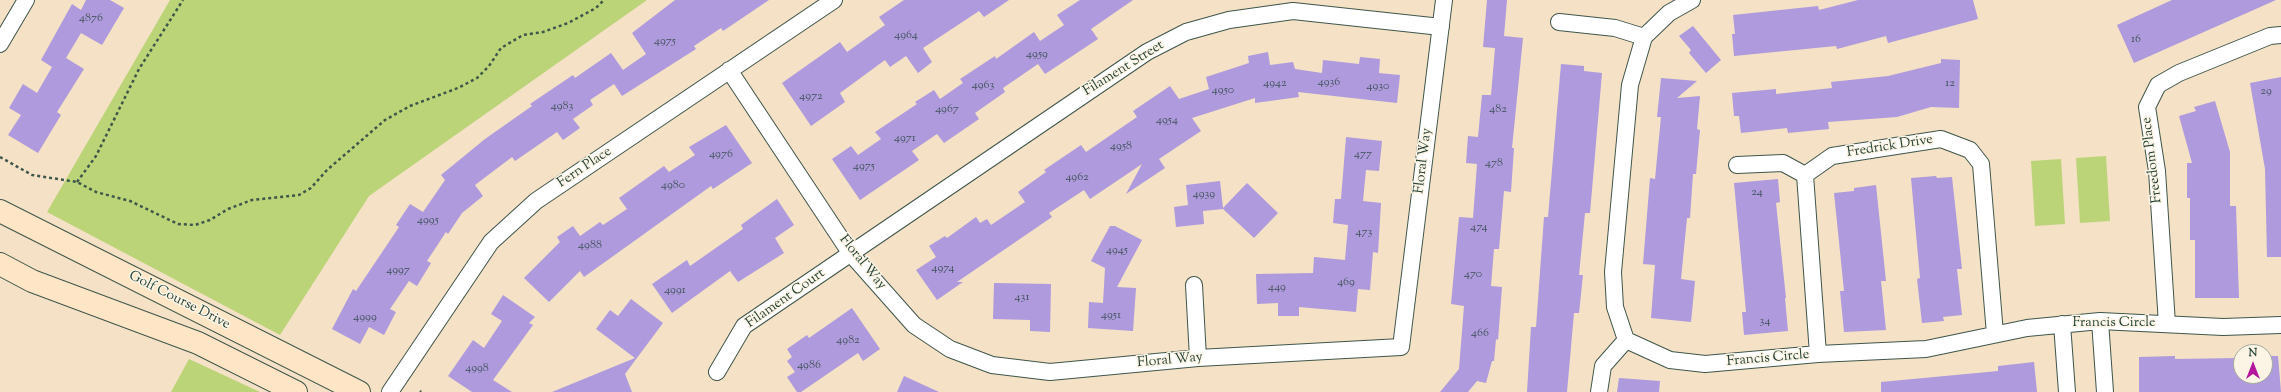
<!DOCTYPE html>
<style>
body{margin:0}
#map{position:relative;width:2281px;height:392px;overflow:hidden;background:#f4e1c6;font-family:"Sorts Mill Goudy",serif}
canvas{display:block}
.north{position:absolute;left:2233px;top:344px;width:40px;height:40px;box-sizing:border-box;background:#fcf5e5;border:1px solid #a4ab9e;border-radius:50%;rotate:0deg;font-size:11px;font-weight:700;line-height:16px;text-align:center;color:#1f3d34}
.north::after{content:'';display:block;margin:auto;width:14px;height:18px;background:#b5179e;clip-path:polygon(50% 0,100% 100%,50% 72%,0 100%)}
</style>
<div id="map">
<canvas width="2281" height="392"></canvas>
<div class="north">N</div>
</div>
<script>
const c = document.querySelector('canvas').getContext('2d');
c.lineJoin = 'round';
function paint(path, color) {
  c.fillStyle = color;
  c.fill(path, 'evenodd');
}
function stroke(path, color, width, dash) {
  c.strokeStyle = color;
  c.lineWidth = width;
  c.lineCap = dash ? 'butt' : 'round';
  c.setLineDash(dash || []);
  c.stroke(path);
}
function label(font, color, halo, rows, align = 'center') {
  c.font = font + ' "Sorts Mill Goudy",serif';
  c.lineWidth = 3;
  c.setLineDash([]);
  c.textBaseline = 'middle';
  c.strokeStyle = halo;
  c.fillStyle = color;
  for (const [text, x, y, turn = 0] of rows) {
    c.save();
    c.translate(x, y);
    c.rotate((+turn || 0) * Math.PI / 180);
    c.textAlign = isNaN(turn) ? turn : align;
    if (halo) c.strokeText(text, 0, 0);
    c.fillText(text, 0, 0);
    c.restore();
  }
}
const green = new Path2D(`
 M170 0H647L369 196 280 335 47 212Z
 M2106 156 2110 221 2080 223 2076 158Z
 M2061 159 2065 224 2035 226 2031 161Z
 M189 359 260 392H171Z`);
const building = new Path2D(`
 M86 0H110L124 8 102 45 81 33 66 58 84 69 57 112 61 115 38 153 8 135 21 115 9 108 23 84 37 93 52 67 41 60 72 4 81 10Z
 M675 0H769L723 31 721 28 694 46 696 49 622 96 614 84 590 100 593 105 573 119 580 128 563 140 557 132 515 161 512 157 475 185 483 196 462 213 448 234 446 232 427 261 431 263 417 286 409 281 390 309 396 312 384 335 369 327 360 344 332 329 353 289 356 291 399 227 396 225 410 204 423 212 445 180 441 175 485 139 532 106 530 104 573 75 575 78 611 53 623 70 646 54 632 33Z
 M904 0H1009L984 17 979 11 923 48 932 62 918 73 906 56 890 67 885 60 840 93 845 102 811 126 782 83 840 42 847 52 885 25 879 17Z
 M1080 0H1133L1091 29 1098 39 1045 74 1038 64 1003 88 1005 92 975 113 979 119 944 143 937 134 912 151 919 160 860 200 832 159 851 146 858 155 881 139 875 132 917 104 915 102 934 90 940 99 963 83 960 79 995 56 996 59 1034 32 1040 41 1064 25 1057 15Z
 M1487 0H1507L1504 36 1523 38 1512 148H1514L1511 192 1504 191 1499 249H1494L1491 286 1502 287 1498 340 1496 339 1494 361H1492L1486 383 1477 381 1468 392H1440L1459 369 1464 306 1451 304 1459 217 1473 218 1477 164 1466 163 1468 136 1478 137 1482 95H1491L1495 48 1483 47Z
 M1858 0H1973L1978 19 1888 43 1886 36 1837 49 1836 46 1734 56 1732 34H1735L1733 15 1818 6 1819 10Z
 M2172 0H2276L2134 63 2117 25Z
 M1693 26 1721 60 1706 73 1689 53 1691 50 1679 36Z
 M1268 52 1270 65 1293 62 1295 69 1322 73 1323 60 1359 64 1360 57 1380 59 1379 73 1400 75 1397 103 1298 92 1299 97 1255 103V98L1192 118 1201 131 1159 159 1165 168 1126 194 1142 164 1090 199 1084 190 1049 213 1052 217 957 282H963L937 300 916 270 936 257 929 246 945 236 947 238 976 217 980 223 987 219 991 225 1025 202 1018 192 1046 172 1044 170 1081 145 1086 152 1137 117 1133 111 1170 86 1179 99 1209 89 1206 77 1249 63 1248 56Z
 M1941 59 1960 60 1959 108 1931 107 1897 117 1828 122 1829 129 1788 133 1787 128 1741 133 1739 116H1734L1732 93 1776 89V94L1832 88 1831 82 1888 76 1941 63Z
 M1561 64 1584 66V71L1602 73 1590 213H1585L1579 275H1583L1579 313H1574L1567 392H1527L1531 327H1536L1544 217H1548Z
 M2281 77V257H2267L2265 169 2250 83Z
 M1661 78 1697 81 1677 98 1700 96 1697 129 1700 130 1696 174H1693L1690 218H1687L1681 279 1695 281 1691 322 1651 318 1655 265 1643 264 1650 178 1655 179 1661 117H1657Z
 M2215 101 2230 152V206H2236L2239 298H2195V240H2190V198H2187V163H2192L2179 116 2196 111 2194 107Z
 M726 125 752 163 713 189 711 186 584 277 580 271 549 302 524 278 560 242 557 237 573 226 580 236 600 222 603 225 627 209 619 198 664 166 669 172 695 155 689 147Z
 M1346 137 1382 141 1379 171 1366 170 1363 201 1381 203 1378 253 1373 252 1370 290 1358 289 1356 312 1299 307V316H1278V303L1257 304 1256 274 1313 273 1314 257 1345 260 1348 225 1333 223 1335 199H1341Z
 M1936 176 1937 178 1952 177 1962 269H1957L1962 315 1943 317 1944 321 1922 323 1917 279 1920 278 1911 178Z
 M1778 179 1780 202 1776 203 1786 298H1785L1788 331 1744 335 1742 312H1746L1734 183Z
 M1220 181 1223 208 1247 183 1278 213 1254 238 1223 209 1203 211 1204 224 1176 227 1174 207 1188 205 1186 185Z
 M1876 185 1886 281H1881L1886 330 1844 332 1840 291H1844L1834 193 1854 191V188Z
 M777 199 794 225 775 238 784 253 738 282 730 271 672 313 652 284 687 260 690 266 743 229 741 225Z
 M1110 226H1115L1142 240 1117 287 1136 288 1133 331 1088 328 1089 302 1103 303 1105 268 1091 261Z
 M994 283 1051 284 1050 332 1030 331V320L993 319Z
 M503 295 535 317 529 323 533 325 493 380 512 392H472L448 376 473 340 484 348 502 321 491 314Z
 M631 299 663 323 625 374 632 392H552L635 358 596 329 610 310 618 316Z
 M852 308 880 349 863 361 858 353 801 392H797L787 377 795 372 787 361 792 357 787 349 807 335 809 338Z
 M2175 356V359L2238 358V356H2241V376H2265V356H2278L2281 392H2139V357Z
 M2034 362 2037 392H1881V382L1998 371V366Z
 M904 376 939 392H897Z
 M1619 378 1660 381 1659 392H1617Z`);
const path = new Path2D(`
 M0 157 32 175 77 182 96 192 130 201 178 224 195 225 210 220 228 209 252 200 299 195 311 188 327 170 385 120 410 106 458 88 477 78 489 66 501 48 523 35 543 32 568 23 596 8 604 0
 M77 182 96 156 139 69 183 0
 M420 391 421 392`);
const street = new Path2D(`
 M1692 0 1669 13 1644 37 1630 85 1613 272 1615 307 1626 340 1670 360 1705 364 1818 354 1926 349 2027 328 2100 321 2223 327 2281 325
 M1559 22 1615 28 1644 37
 M0 44 26 0
 M729 70 851 254 914 325 950 349 992 365 1050 372 1198 358 1401 347 1444 0
 M1737 165 1783 163 1805 175
 M1805 175 1832 156 1941 139 1970 150 1981 164 1995 334
 M1805 175 1818 354
 M1194 285 1198 358
 M2100 321 2105 392
 M2062 324 2067 392
 M2167 324 2157 171 2147 107 2158 85 2179 73 2270 36 2281 35
 M717 372 744 326 1147 52 1186 32 1229 20 1293 11 1441 27
 M390 392 491 242 536 201 834 0
 M1599 392 1603 366 1626 340`);
const secondary = new Path2D(`
 M0 211 359 392
 M0 264 32 281 198 343 296 392`);
const numberNames = [
 ["4876",91,19],
 ["4964",906,36],
 ["16",2136,40],
 ["4975",665,42],
 ["4959",1037,55],
 ["4936",1329,83],
 ["4942",1275,84],
 ["12",1950,84],
 ["4963",983,86],
 ["4930",1378,87],
 ["4950",1223,91],
 ["29",2266,92],
 ["4972",811,97],
 ["4983",562,107],
 ["4967",947,110],
 ["482",1498,110],
 ["4954",1167,121],
 ["4971",905,139],
 ["4958",1121,147],
 ["4976",721,155],
 ["477",1363,155],
 ["478",1494,164],
 ["4975",864,167],
 ["4962",1077,178],
 ["4980",673,186],
 ["24",1757,193],
 ["4939",1204,195],
 ["4995",428,221],
 ["474",1479,228],
 ["473",1364,233],
 ["4988",590,246],
 ["4945",1117,251],
 ["4974",943,269],
 ["4997",398,271],
 ["470",1473,275],
 ["469",1346,283],
 ["449",1277,288],
 ["4991",675,291],
 ["431",1022,298],
 ["4951",1111,316],
 ["4999",365,318],
 ["34",1765,322],
 ["466",1480,334],
 ["4982",848,341],
 ["4986",809,366],
 ["4998",477,369]
];
const streetNames = [
 ["Filament Street",1124,69,-32],
 ["Fredrick Drive",1890,147,-9],
 ["Freedom Place",2153,160,-97],
 ["Floral Way",1424,161,-83],
 ["Fern Place",585,168,-34],
 ["Floral Way",862,263,51],
 ["Filament Court",786,299,-35],
 ["Golf Course Drive",179,301,27],
 ["Francis Circle",2114,324],
 ["Francis Circle",1768,359,-5],
 ["Floral Way",1170,361,-5]
];
paint(green, '#bcd478');
paint(building, '#ae9adc');
stroke(street, '#3f564a', 18);
stroke(secondary, '#3f564a', 24);
stroke(path, '#3f564a', 2.5, [3, 3]);
stroke(street, '#fff', 16);
stroke(secondary, '#fde5c5', 22);
label('12px', '#43545e', null, numberNames);
label('14px', '#1f3d34', '#fcf5e5', streetNames);
</script>
